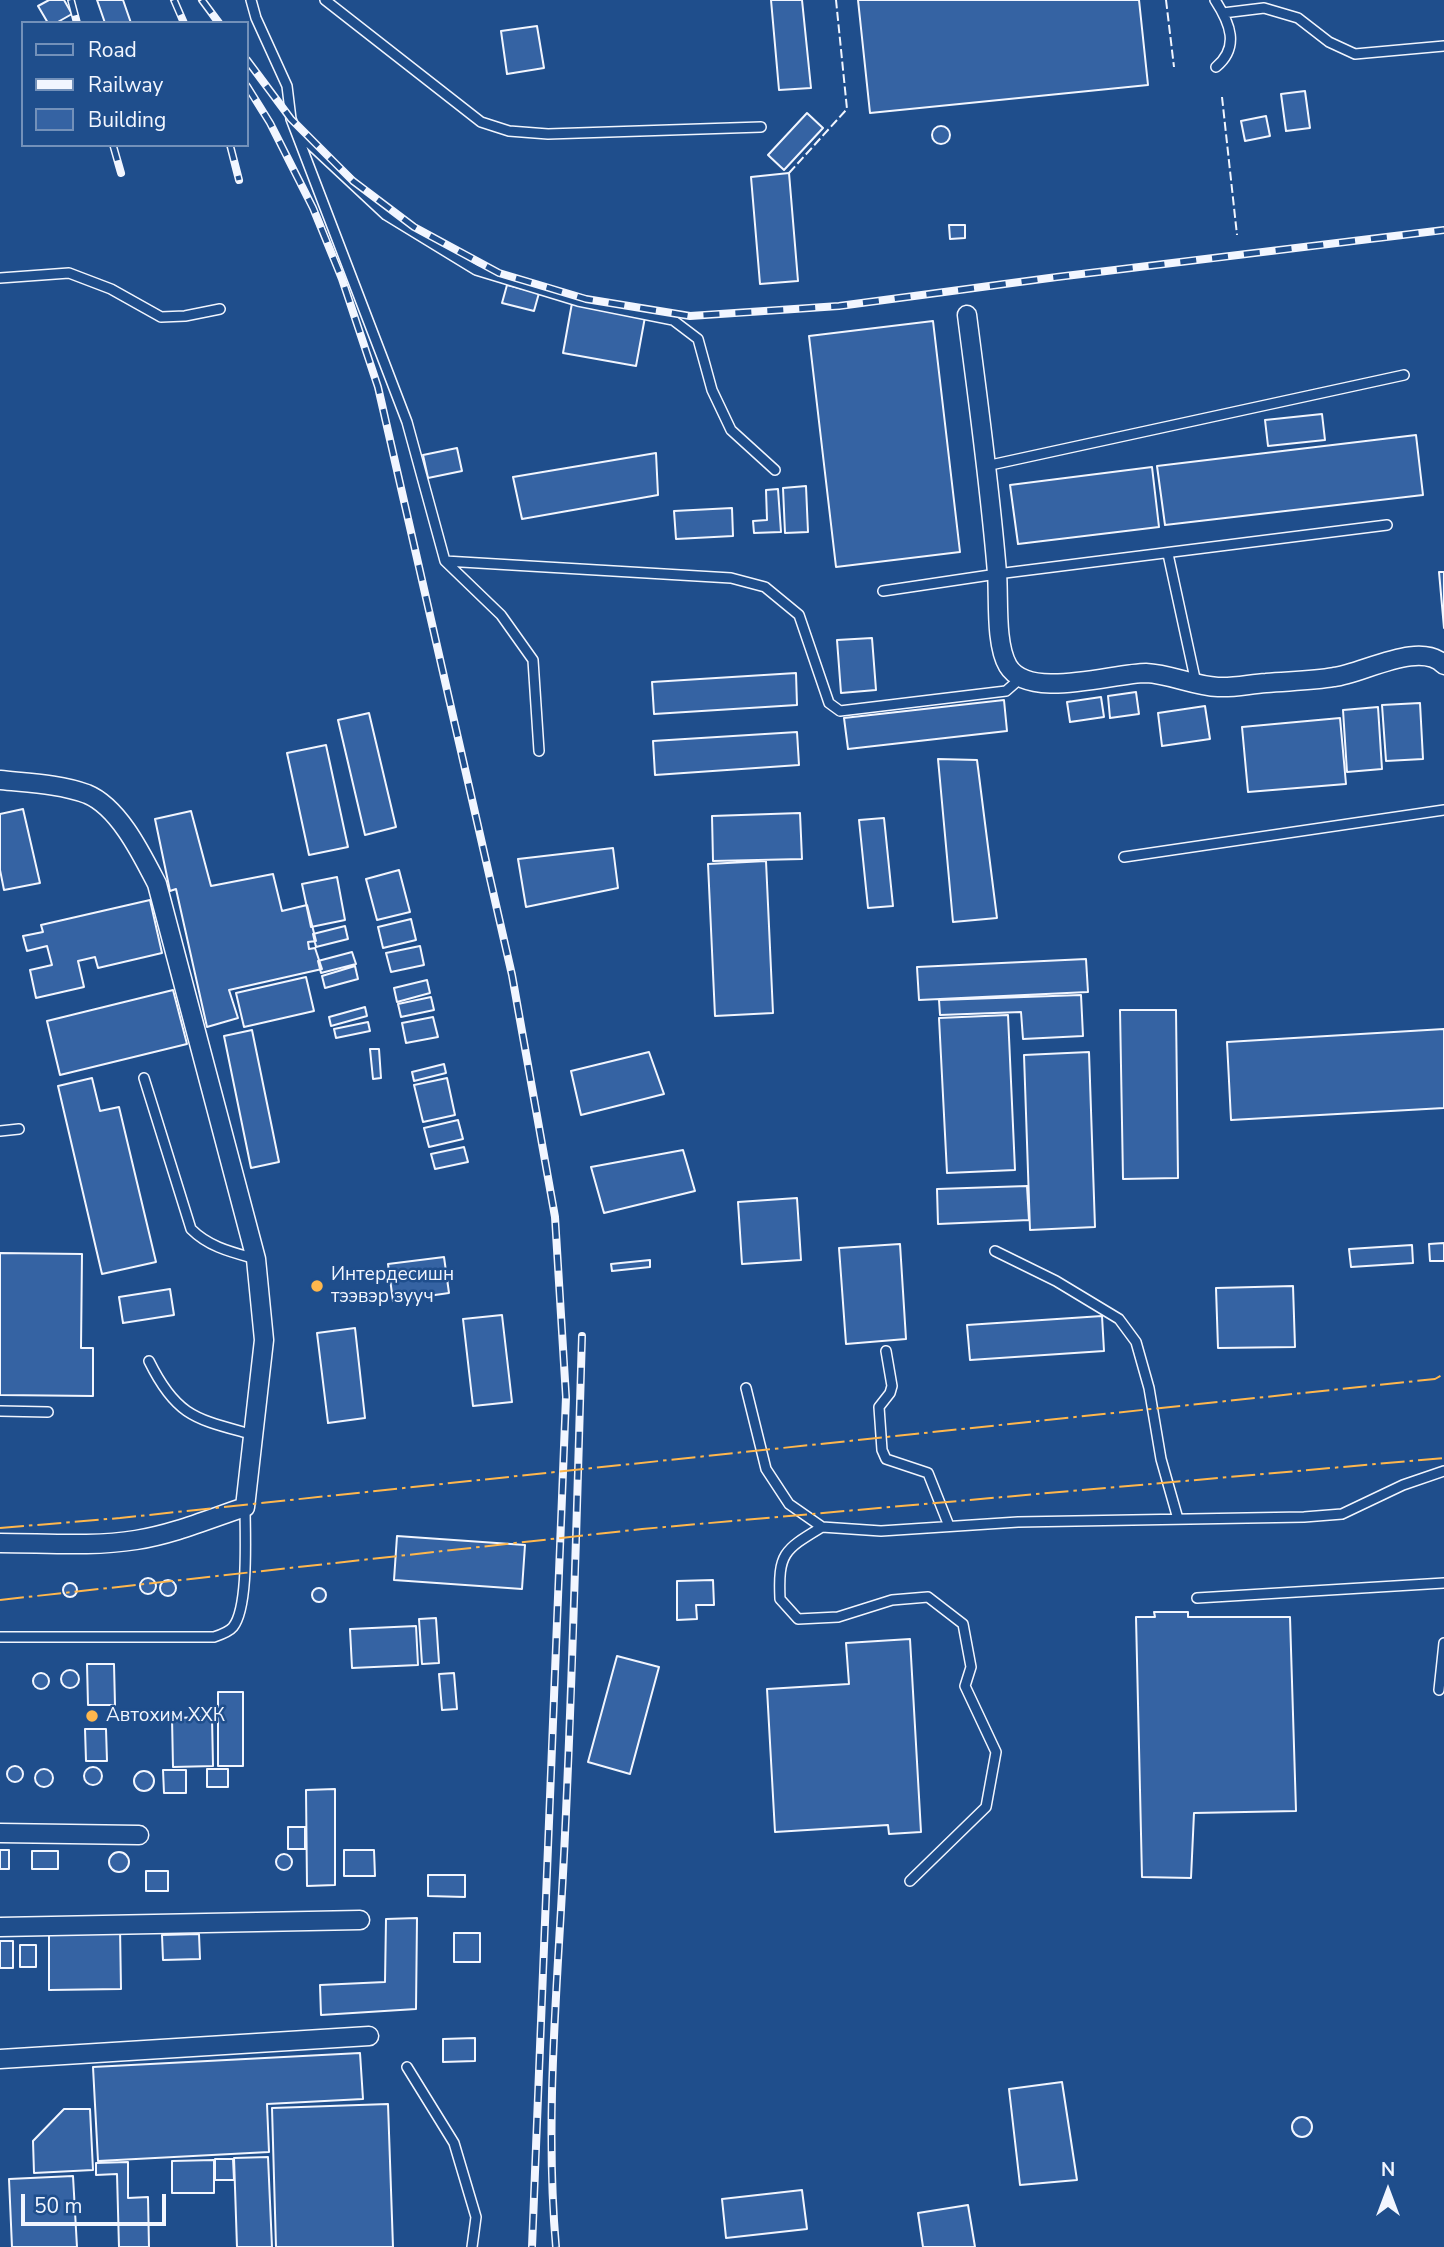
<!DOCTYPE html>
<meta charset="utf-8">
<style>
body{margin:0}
#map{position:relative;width:1444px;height:2247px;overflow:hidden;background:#1f4e8c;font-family:"Nunito Sans",sans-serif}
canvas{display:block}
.legend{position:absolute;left:21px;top:21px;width:228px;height:126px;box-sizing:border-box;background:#1f4e8c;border:2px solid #7391ba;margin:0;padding:9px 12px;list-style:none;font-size:21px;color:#f2f6ff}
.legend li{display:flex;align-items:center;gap:14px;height:35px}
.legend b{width:35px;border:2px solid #7391ba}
.north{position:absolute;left:1353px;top:2156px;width:70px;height:70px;-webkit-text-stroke:5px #1f4e8c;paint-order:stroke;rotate:0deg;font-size:19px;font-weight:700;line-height:28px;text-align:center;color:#f2f6ff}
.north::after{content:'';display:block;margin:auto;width:24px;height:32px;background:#f2f6ff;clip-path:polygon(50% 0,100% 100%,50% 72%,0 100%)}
.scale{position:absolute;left:21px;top:2194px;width:145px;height:32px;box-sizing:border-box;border:4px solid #f2f6ff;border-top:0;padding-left:9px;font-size:21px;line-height:24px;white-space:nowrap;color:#f2f6ff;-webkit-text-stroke:5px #1f4e8c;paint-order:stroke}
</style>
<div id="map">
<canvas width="1444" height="2247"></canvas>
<ul class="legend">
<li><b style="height:9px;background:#1f4e8c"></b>Road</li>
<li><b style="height:9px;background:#f2f6ff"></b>Railway</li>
<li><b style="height:19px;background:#3563a3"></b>Building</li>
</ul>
<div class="north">N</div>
<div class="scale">50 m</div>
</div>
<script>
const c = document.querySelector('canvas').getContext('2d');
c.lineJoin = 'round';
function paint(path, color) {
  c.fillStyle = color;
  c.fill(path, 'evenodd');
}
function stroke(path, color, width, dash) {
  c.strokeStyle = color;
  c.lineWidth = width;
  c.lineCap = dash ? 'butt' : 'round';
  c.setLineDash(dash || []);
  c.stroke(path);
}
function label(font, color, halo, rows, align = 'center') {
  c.font = font + ' "Nunito Sans",sans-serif';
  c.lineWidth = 5;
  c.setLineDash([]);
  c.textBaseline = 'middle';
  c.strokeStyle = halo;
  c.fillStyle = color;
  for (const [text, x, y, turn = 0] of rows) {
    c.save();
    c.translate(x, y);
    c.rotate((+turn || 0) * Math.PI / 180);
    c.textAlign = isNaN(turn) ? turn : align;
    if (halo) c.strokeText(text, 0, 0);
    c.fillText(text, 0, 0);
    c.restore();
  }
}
const building = new Path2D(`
 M49 0H64L72 14 56 23H48L38 6Z
 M97 0H123L131 23H105Z
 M771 0H802L811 88 779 90Z
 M858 0H1139L1148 85 870 113Z
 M537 26 544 68 507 74 501 31Z
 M1305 91 1310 128 1286 131 1281 94Z
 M807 113 823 128 784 170 768 155Z
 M1266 116 1270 136 1245 141 1241 121Z
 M932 135a9 9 0 1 1 18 0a9 9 0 1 1-18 0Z
 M789 173 798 281 760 284 751 177Z
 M949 225H965V238L950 239Z
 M507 285 539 293 534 311 502 303Z
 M572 303 645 317 636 366 563 353Z
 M933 321 960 552 836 567 809 336Z
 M1322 414 1325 440 1268 446 1265 420Z
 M1416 435 1423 495 1165 525 1157 466Z
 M457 448 462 471 428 478 423 455Z
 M656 453 658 495 522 519 513 477Z
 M1152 467 1159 527 1018 544 1010 485Z
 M806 486 808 532 785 533 783 488Z
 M778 489 781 532 754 533 753 521 767 520 766 490Z
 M732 508 733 536 676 539 674 511Z
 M1439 572H1444V628Z
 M872 638 876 690 841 693 837 640Z
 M796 673 797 705 654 714 652 682Z
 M1136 692 1139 714 1110 718 1108 696Z
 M1101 697 1104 717 1070 722 1067 702Z
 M1004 700 1007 731 848 749 844 718Z
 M1420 703 1423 759 1386 761 1382 705Z
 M1205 706 1210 739 1162 746 1158 713Z
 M1378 707 1382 769 1347 772 1343 710Z
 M369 713 396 827 365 835 338 720Z
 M1340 718 1346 784 1248 792 1242 727Z
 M797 732 799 765 655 775 653 741Z
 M326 745 348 847 309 855 287 753Z
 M938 759 977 760 997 918 953 922Z
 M23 809 40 883 4 890 0 870V814Z
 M191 811 211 886 273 874 282 911 307 905 316 941 308 942 309 949 315 948 322 969 229 990 238 1018 207 1027 176 889 170 891 155 819Z
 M800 813 802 859 713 861 712 816Z
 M884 818 893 906 868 908 859 820Z
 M613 848 618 888 526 907 518 859Z
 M766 861 773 1013 715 1016 708 864Z
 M399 870 410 912 377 920 366 879Z
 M337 877 345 920 311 927 302 884Z
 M150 900 162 953 98 968 95 957 78 961 84 987 36 998 30 970 52 965 47 946 27 951 23 936 43 932 41 925Z
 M411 919 416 940 383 948 378 927Z
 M345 926 348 939 316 947 313 934Z
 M420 946 424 965 391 972 386 953Z
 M352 952 356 964 321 973 318 961Z
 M1086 959 1088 992 919 1000 917 967Z
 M355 966 358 979 325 988 322 976Z
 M306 977 314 1011 244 1027 236 993Z
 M427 980 430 993 397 1002 394 988Z
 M173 990 187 1044 60 1075 47 1021Z
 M1081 995 1083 1036 1023 1039 1021 1012 940 1015 939 1000Z
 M431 997 434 1010 401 1017 398 1004Z
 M365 1007 367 1016 331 1026 329 1017Z
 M1120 1010H1176L1178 1178 1123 1179Z
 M1008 1015 1015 1170 947 1173 939 1018Z
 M433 1017 438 1037 406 1043 402 1023Z
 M368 1022 370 1031 336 1038 334 1029Z
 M1444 1029V1108L1231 1120 1227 1042Z
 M252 1030 279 1162 251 1168 224 1036Z
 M370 1049H379L381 1078 373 1079Z
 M649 1052 664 1094 581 1115 571 1071Z
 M1089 1052 1095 1227 1030 1230 1024 1055Z
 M444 1064 446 1073 414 1081 412 1072Z
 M92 1078 100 1111 119 1107 156 1262 102 1274 58 1086Z
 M447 1078 455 1115 423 1122 414 1085Z
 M458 1120 463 1139 429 1147 424 1128Z
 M464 1147 468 1162 435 1169 431 1154Z
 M683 1150 695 1191 604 1213 591 1167Z
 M1027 1186 1029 1220 938 1224 937 1189Z
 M797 1198 801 1260 742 1264 738 1202Z
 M1444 1243V1261H1430L1429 1244Z
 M900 1244 906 1339 846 1344 839 1248Z
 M1412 1245 1413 1263 1351 1267 1349 1249Z
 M0 1253 82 1254 81 1348H93V1396L0 1395Z
 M444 1257 449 1293 393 1301 388 1264Z
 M650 1260V1267L612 1271 611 1264Z
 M1293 1286 1295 1347 1218 1348 1216 1288Z
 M170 1289 174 1315 123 1323 119 1297Z
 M502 1315 512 1402 473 1406 463 1319Z
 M1102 1316 1104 1351 970 1360 967 1325Z
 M355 1328 365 1418 328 1423 317 1333Z
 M397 1536 525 1545 522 1589 394 1580Z
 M140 1586a8 8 0 1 1 16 0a8 8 0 1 1-16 0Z
 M713 1580 714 1605H696L697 1619 677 1620V1581Z
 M160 1588a8 8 0 1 1 16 0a8 8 0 1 1-16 0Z
 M63 1590a7 7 0 1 1 14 0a7 7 0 1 1-14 0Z
 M312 1595a7 7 0 1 1 14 0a7 7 0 1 1-14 0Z
 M1154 1612H1188V1617H1290L1296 1811 1194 1813 1191 1878 1142 1877 1136 1617H1155Z
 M436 1618 439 1663 422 1664 419 1619Z
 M416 1626 418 1665 352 1668 350 1629Z
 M910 1639 921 1832 889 1834 888 1825 775 1832 767 1689 849 1684 846 1643Z
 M617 1656 659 1667 630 1774 588 1762Z
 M87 1664H114L115 1705H88Z
 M61 1679a9 9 0 1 1 18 0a9 9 0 1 1-18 0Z
 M33 1681a8 8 0 1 1 16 0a8 8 0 1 1-16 0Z
 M454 1673 457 1709 442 1710 439 1674Z
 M218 1692H243V1766H218Z
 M212 1717 213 1766 173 1767 172 1718Z
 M85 1729H106L107 1761H86Z
 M7 1774a8 8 0 1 1 16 0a8 8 0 1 1-16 0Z
 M84 1776a9 9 0 1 1 18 0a9 9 0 1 1-18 0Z
 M35 1778a9 9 0 1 1 18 0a9 9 0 1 1-18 0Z
 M207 1769H228V1787H207Z
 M163 1770H186V1793H164Z
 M134 1781a10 10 0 1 1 20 0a10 10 0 1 1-20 0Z
 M335 1789V1885L307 1886 306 1790Z
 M288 1827H305V1849H288Z
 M0 1850H9V1869H0Z
 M344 1850H374L375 1876H344Z
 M32 1851H58V1869H32Z
 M109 1862a10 10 0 1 1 20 0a10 10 0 1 1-20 0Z
 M276 1862a8 8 0 1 1 16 0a8 8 0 1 1-16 0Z
 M146 1871H168V1891H146Z
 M428 1875H465V1897L428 1896Z
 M417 1918 416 2009 321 2015 320 1985 385 1982 386 1919Z
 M49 1927H120L121 1989 49 1990Z
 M454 1933H480V1962H454Z
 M199 1934 200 1959 163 1960 162 1935Z
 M0 1941H13V1968H0Z
 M20 1945H36V1967H20Z
 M475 2038V2061L443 2062V2039Z
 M360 2053 363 2099 267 2104 269 2152 98 2161 93 2067Z
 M1062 2082 1077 2180 1020 2185 1009 2089Z
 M388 2104 393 2247H276L272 2108Z
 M64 2109H90L93 2170 34 2173 33 2141Z
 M1292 2127a10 10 0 1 1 20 0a10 10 0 1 1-20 0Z
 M268 2157 272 2247H237L234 2158Z
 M215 2159H233L234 2180H215Z
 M214 2160V2193H172V2161Z
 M128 2162V2198L148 2197 149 2247H119L117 2174 96 2175V2163Z
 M73 2176 77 2247H12L9 2179Z
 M802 2190 807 2229 726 2238 722 2199Z
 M968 2205 975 2247H923L918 2213Z`);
const service = new Path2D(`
 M251 0 256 18 287 86 291 119 407 422 445 561 501 615 533 660 539 751
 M325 0 481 122 509 131 548 134 761 127
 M1215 0C1230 23 1240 47 1216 67
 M1223 13 1264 8 1298 18 1329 42 1355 54 1444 46
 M296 131 386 215 476 270 578 301 673 320 698 339 712 390 731 430 775 470
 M0 278 69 273 111 289 161 317 185 316 220 309
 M986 466 1404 375
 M1168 554 1196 683
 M445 561 731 578 765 587 799 615 829 703 840 711 1006 691 1022 677
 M883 591 997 574 1387 525
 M1124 857 1444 810
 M144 1078 191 1229C209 1247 231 1252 256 1259
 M0 1131 19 1129
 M995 1251 1056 1281 1119 1319 1136 1342 1149 1388 1161 1459 1178 1519
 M886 1351 892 1386 890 1393 879 1407 882 1450 886 1459 928 1473 949 1526
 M149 1361C177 1418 197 1419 254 1435
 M746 1388 766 1469 789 1504 822 1527 881 1531 1018 1522 1304 1517 1342 1514 1403 1485 1444 1471
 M0 1411 48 1412
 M822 1527C784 1550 778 1553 780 1599L798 1619 838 1617 892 1600 928 1597 963 1624 971 1667 965 1686 996 1752 986 1807 910 1881
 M1197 1598 1444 1583
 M0 1637H214C220 1635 229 1632 233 1627 249 1607 245 1534 245 1507
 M1439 1690 1444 1643
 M407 2067 454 2143 476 2217 472 2247`);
const minor = new Path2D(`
 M967 315C978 401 990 486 997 573 999 598 995 644 1008 666 1029 701 1113 673 1146 673 1170 674 1194 686 1218 687 1234 688 1250 684 1266 683 1288 681 1312 681 1334 677 1364 673 1421 640 1444 665
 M0 780C28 783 60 784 87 794 119 807 142 855 157 884L256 1259 264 1340 245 1507C209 1519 174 1534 136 1540 92 1547 45 1543 0 1543
 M0 1833 139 1835
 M0 1927 360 1920
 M0 2059 369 2036`);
const rail = new Path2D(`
 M71 0 77 23
 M174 0 184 23
 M202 0 219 23
 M247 60 291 119 353 181 414 227 499 273 586 299 690 316 839 306 1057 277 1444 230
 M247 86 270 123 313 208 342 279 378 387 512 975 555 1217 566 1397 532 2247
 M113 145 121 173
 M230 145 239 180
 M556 2247C544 2111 559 1970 565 1834 573 1668 577 1502 582 1336`);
const fence = new Path2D(`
 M1166 0 1174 67
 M1222 97 1237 235
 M789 173 847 109 836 0`);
const power = new Path2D(`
 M0 1528 120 1518 1435 1379 1444 1374
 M0 1600 642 1529 1444 1458`);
const markers = [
 [317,1286,7,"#ffb74d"],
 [92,1716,7,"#ffb74d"]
];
const poiNames = [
 ["Интердесишн",331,1275],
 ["тээвэр зууч",331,1297],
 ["Автохим ХХК",106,1716]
];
paint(building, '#3563a3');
stroke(building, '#f2f6ff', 2);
stroke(service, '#f2f6ff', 12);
stroke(minor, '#f2f6ff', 21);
stroke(service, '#1f4e8c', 9);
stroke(minor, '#1f4e8c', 18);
stroke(rail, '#f2f6ff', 8);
stroke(rail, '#1f4e8c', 5, [16]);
stroke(fence, '#f2f6ff', 2, [9, 3.5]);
stroke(power, '#ffb74d', 2, [24, 5, 3.5, 5]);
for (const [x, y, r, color] of markers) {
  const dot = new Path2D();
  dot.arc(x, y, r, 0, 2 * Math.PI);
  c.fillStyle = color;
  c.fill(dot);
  stroke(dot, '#1f4e8c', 2.5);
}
label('19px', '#f2f6ff', '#1f4e8c', poiNames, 'left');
</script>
